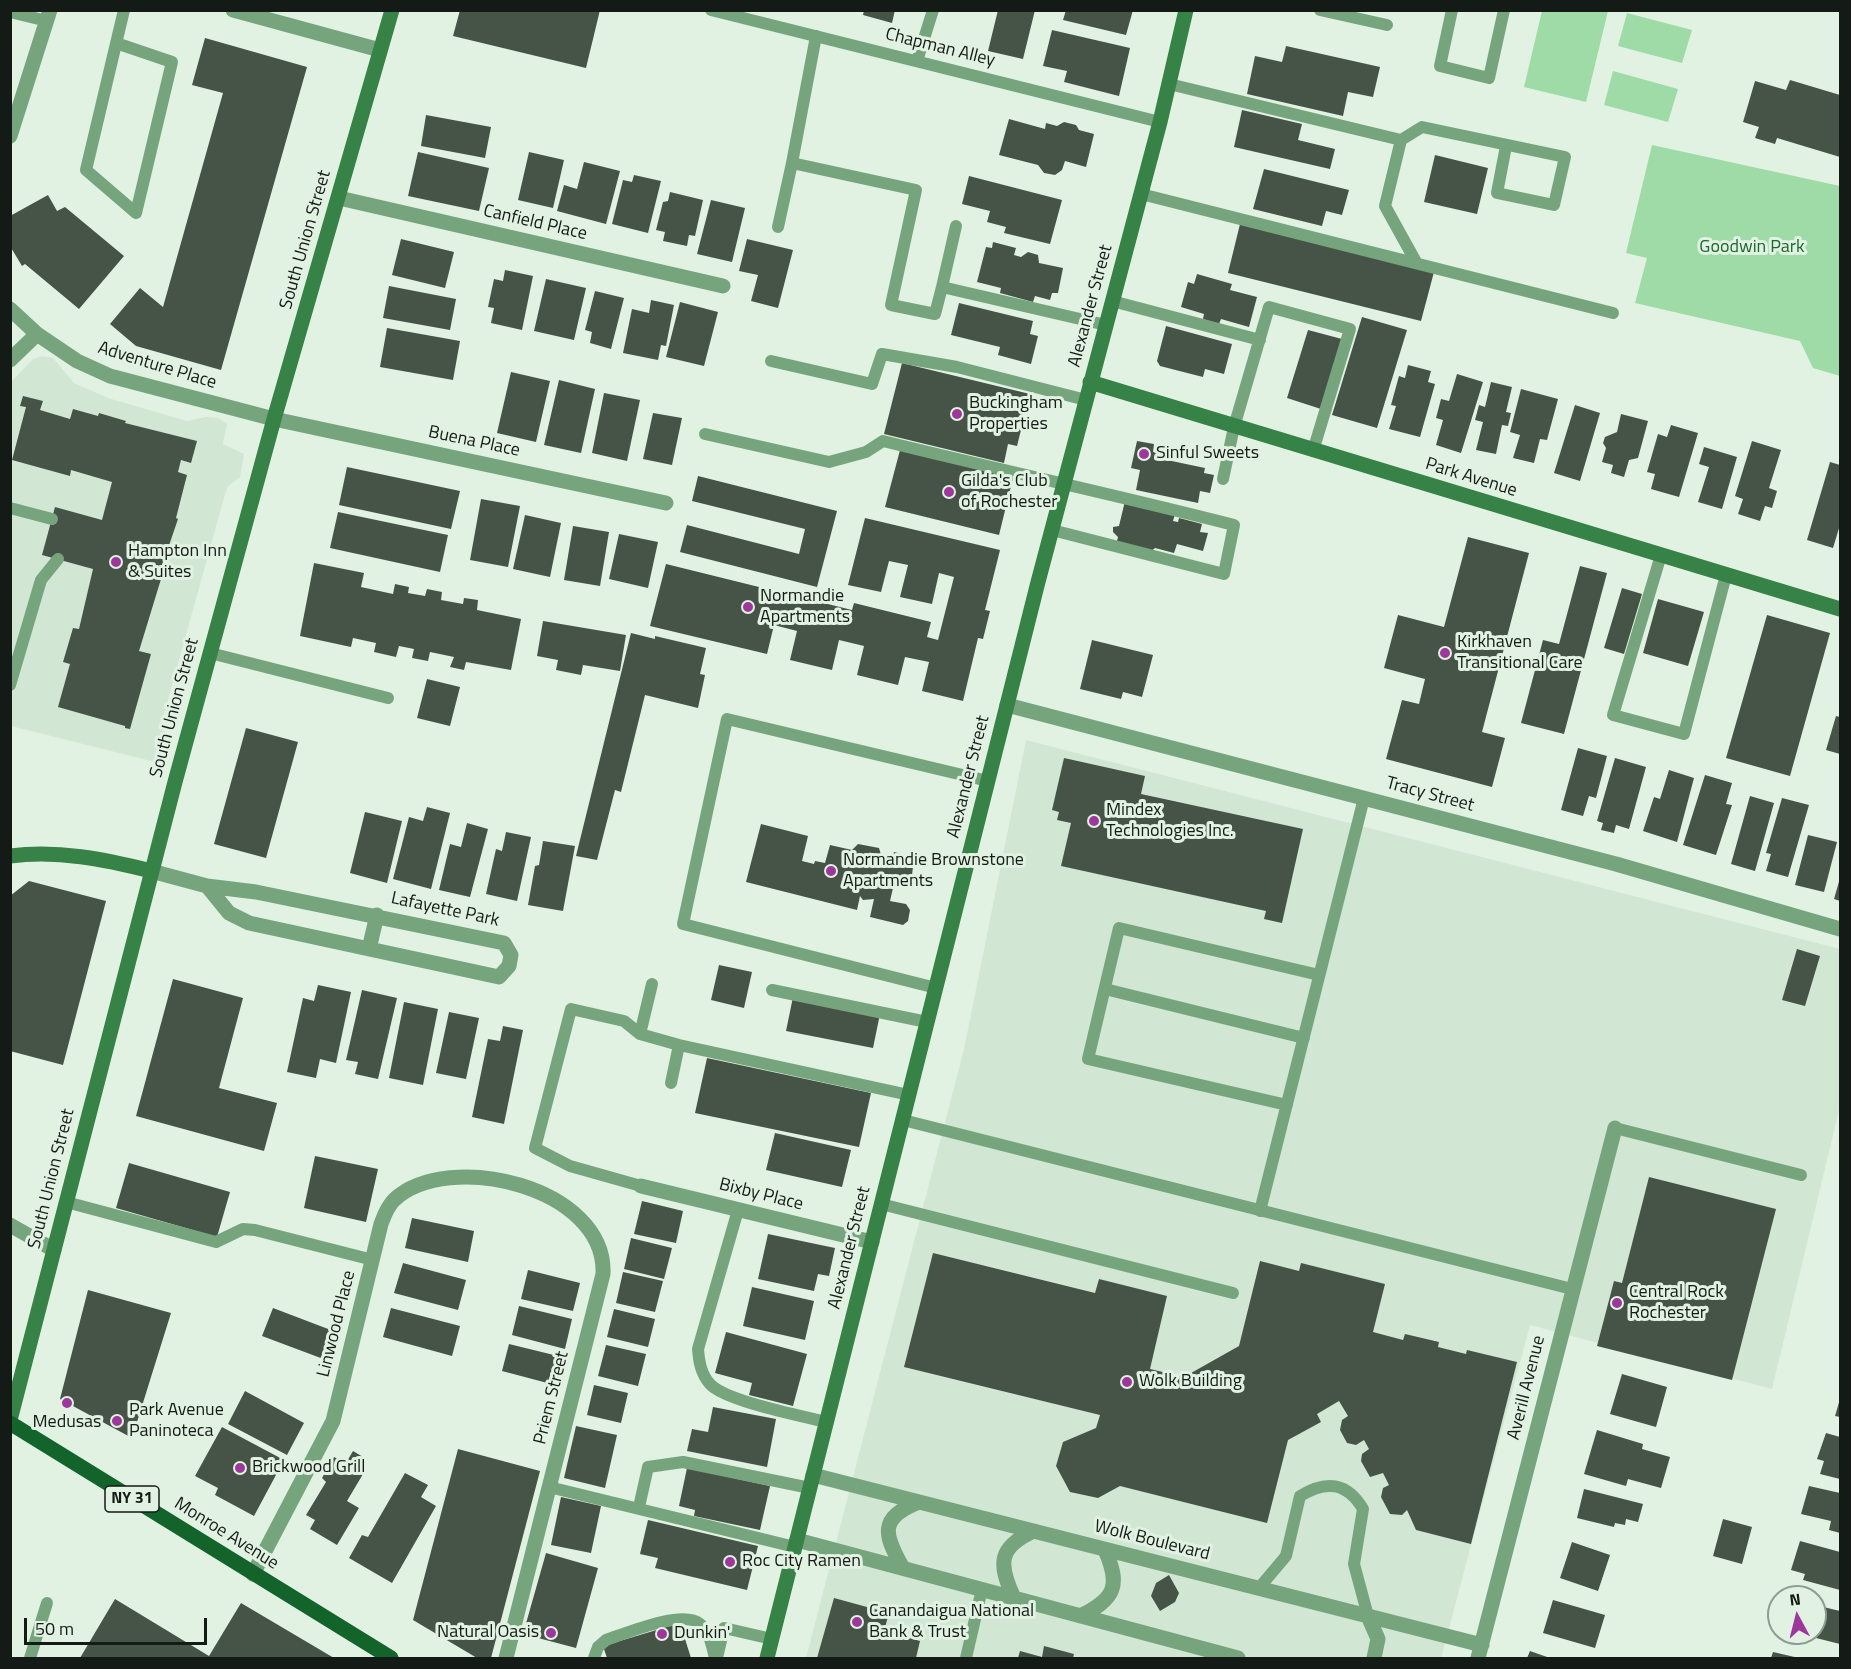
<!DOCTYPE html>
<style>
body{margin:0}
#map{position:relative;width:1851px;height:1669px;overflow:hidden;background:#e1f2e3;font-family:"Titillium Web",sans-serif}
canvas{display:block}
.frame{position:absolute;inset:0;border:12px solid #141a15;pointer-events:none}
.north{position:absolute;left:1767px;top:1585px;width:60px;height:60px;box-sizing:border-box;background:#e1f2e3;border:2px solid #8f9c91;border-radius:50%;rotate:353deg;font-size:16px;font-weight:700;line-height:24px;text-align:center;color:#141a15}
.north::after{content:'';display:block;margin:auto;width:21px;height:27px;background:#9d379b;clip-path:polygon(50% 0,100% 100%,50% 72%,0 100%)}
.scale{position:absolute;left:24px;top:1618px;width:183px;height:27px;box-sizing:border-box;border:3px solid #141a15;border-top:0;padding-left:8px;font-size:18px;line-height:21px;white-space:nowrap;color:#141a15;-webkit-text-stroke:4px #e1f2e3;paint-order:stroke}
</style>
<div id="map">
<canvas width="1851" height="1669"></canvas>
<div class="frame"></div>
<div class="north">N</div>
<div class="scale">50 m</div>
</div>
<script>
const c = document.querySelector('canvas').getContext('2d');
c.lineJoin = 'round';
function paint(path, color) {
  c.fillStyle = color;
  c.fill(path, 'evenodd');
}
function stroke(path, color, width, dash) {
  c.strokeStyle = color;
  c.lineWidth = width;
  c.lineCap = dash ? 'butt' : 'round';
  c.setLineDash(dash || []);
  c.stroke(path);
}
function label(font, color, halo, rows, align = 'center') {
  c.font = font + ' "Titillium Web",sans-serif';
  c.lineWidth = 6;
  c.setLineDash([]);
  c.textBaseline = 'middle';
  c.strokeStyle = halo;
  c.fillStyle = color;
  for (const [text, x, y, turn = 0] of rows) {
    c.save();
    c.translate(x, y);
    c.rotate((+turn || 0) * Math.PI / 180);
    c.textAlign = isNaN(turn) ? turn : align;
    if (halo) c.strokeText(text, 0, 0);
    c.fillText(text, 0, 0);
    c.restore();
  }
}
const built = new Path2D(`
 M42 356 53 358 74 383 108 398 187 421 206 417 218 418 227 424 223 444 244 454 240 477 227 487 161 725 167 734 159 763 11 726 10 383 33 359Z
 M1026 740 1840 949V1106L1772 1389 1530 1325 1441 1658H806L964 1049Z`);
const green = new Path2D(`
 M1542 11H1608L1586 102 1524 87Z
 M1627 13 1692 30 1682 63 1618 46Z
 M1613 71 1678 89 1668 122 1604 105Z
 M1652 145 1840 186V376L1813 368 1800 341 1635 303 1647 258 1626 253Z`);
const building = new Path2D(`
 M460 10H600L586 68 453 36Z
 M864 10H895L892 23 863 15Z
 M998 10H1035L1023 59 988 51Z
 M1066 10H1133L1126 35 1063 20Z
 M1052 30 1130 48 1119 96 1064 82 1067 71 1043 66Z
 M205 38 307 67 221 370 136 346 110 324 140 288 163 307 223 93 192 85Z
 M1286 46 1380 67 1373 97 1348 92 1343 116 1247 94 1255 56 1282 62Z
 M1790 80 1840 95V157L1777 138 1775 144 1755 138 1759 127 1743 122 1755 81 1786 90Z
 M1242 110 1302 124 1298 140 1335 149 1330 169 1234 147Z
 M426 115 491 127 485 158 421 146Z
 M1009 119 1045 129 1046 123 1057 126 1064 122 1076 125 1079 130 1094 134 1086 167 1065 161 1062 170 1055 175 1044 173 1038 165 999 155Z
 M418 152 489 168 479 211 408 196Z
 M529 152 564 160 553 208 518 200Z
 M1435 155 1488 168 1477 214 1424 202Z
 M584 162 620 171 606 224 557 211 564 185 577 189Z
 M1264 169 1349 190 1342 215 1326 211 1322 226 1253 209Z
 M634 175 661 181 648 233 612 224 623 180 632 182Z
 M969 176 1062 200 1050 244 1004 233 1006 227 987 222 990 211 962 204Z
 M670 192 703 200 695 236 689 235 687 246 663 241 665 232 656 230 663 202 668 201Z
 M48 195 57 211 65 207 124 256 79 309 25 264 22 266 10 246V216Z
 M711 200 745 208 732 262 697 254Z
 M1240 224 1434 272 1421 321 1228 273Z
 M401 239 454 252 445 288 392 275Z
 M747 239 793 250 778 308 751 301 758 275 739 271Z
 M993 242 1016 248 1014 255 1021 257 1028 252 1038 255 1039 263 1063 268 1058 293H1052L1050 300 1035 296 1033 302 1000 293 1001 288 977 282 986 247 992 248Z
 M505 270 533 276 522 330 491 323 494 308 488 307 494 279 503 281Z
 M1197 274 1232 284 1230 290 1257 297 1249 327 1221 319 1219 324 1203 319 1204 314 1181 307 1188 282 1194 284Z
 M546 279 586 288 574 340 534 331Z
 M389 286 456 299 450 330 383 318Z
 M595 291 624 298 611 349 590 343 592 332 585 330Z
 M651 300 674 305 666 346 661 345 658 360 623 353 632 309 649 313Z
 M680 302 718 312 704 366 666 357Z
 M959 303 1033 321 1030 334 1038 336 1031 364 998 355 1000 347 951 335Z
 M1362 317 1407 330 1377 428 1332 415Z
 M1166 326 1232 344 1224 374 1205 369 1203 377 1160 366 1157 361Z
 M387 328 460 341 453 380 380 367Z
 M1308 330 1342 339 1321 409 1287 398Z
 M902 363 1030 394 1017 446 1008 444 1004 463 884 434Z
 M1408 365 1431 371 1428 382 1435 384 1420 437 1389 429 1396 406 1391 405 1399 376 1405 378Z
 M511 372 550 381 536 442 497 433Z
 M1457 374 1483 382 1461 453 1436 445 1443 420 1436 418 1441 399 1449 401Z
 M559 380 595 389 581 453 544 445Z
 M1491 382 1512 387 1506 412 1511 413 1508 426 1502 425 1496 454 1476 450 1483 422 1475 420 1479 405 1485 407Z
 M1521 389 1558 399 1547 440 1540 439 1534 463 1513 458 1520 435 1510 432Z
 M604 393 640 400 627 461 592 453Z
 M23 396 43 401 40 410 70 419 73 409 98 416 99 413 126 421 125 423 197 441 191 463 181 460 178 472 187 475 176 518 178 519 162 566H165L139 651 151 654 130 729 125 728V726L58 707 70 664 63 662 73 628 79 629 93 569 42 555 55 507 102 520 112 482 71 470 70 476 12 460 26 407 20 406Z
 M1575 405 1600 413 1580 481 1554 473Z
 M653 413 682 418 672 465 643 459Z
 M1621 414 1648 421 1638 458 1629 460 1624 477 1611 473 1613 465 1602 462 1606 448 1603 443 1605 437 1617 432Z
 M1671 425 1698 433 1679 497 1651 489 1655 474 1647 472 1658 434 1667 437Z
 M1137 441 1154 444 1153 452 1168 455 1167 460 1205 468 1204 473 1214 475 1210 493 1200 491 1198 503 1136 490 1140 470 1131 468Z
 M1752 441 1781 450 1769 488 1777 491 1772 508 1765 506 1760 521 1738 514 1743 499 1735 496Z
 M1704 447 1737 457 1722 509 1698 502 1709 467 1699 464Z
 M900 450 1013 478 999 535 885 507Z
 M1830 462 1840 465V525L1833 548 1807 540Z
 M347 467 460 491 451 529 339 505Z
 M698 476 837 511 817 587 680 552 687 525 799 554 805 529 692 501Z
 M481 499 520 506 508 567 470 560Z
 M1125 501 1175 514 1173 521 1178 522 1179 518 1202 524 1200 532 1208 533 1203 551 1177 544 1174 553 1155 548 1149 553 1117 541 1118 537 1113 532V527L1119 526Z
 M338 512 448 535 440 572 330 548Z
 M525 515 561 523 550 577 513 569Z
 M865 518 1000 550 985 610 990 611 983 639 978 638 963 701 922 691 929 662 905 657 898 685 857 675 864 646 839 640 832 670 790 660 797 631 774 625 767 654 650 626 666 564 852 610 854 603 931 622 927 637 938 640 954 577 939 573 932 604 900 597 908 565 889 561 881 592 848 585Z
 M573 526 609 532 600 586 564 580Z
 M619 534 658 542 648 588 609 579Z
 M1468 537 1529 553 1482 732 1505 738 1492 787 1386 759 1402 700 1419 704 1425 679 1384 668 1398 615 1444 627Z
 M314 563 364 573 361 587 393 594 395 584 409 587 408 593 425 596 427 589 442 592 441 600 463 604 464 598 478 600 477 610 521 619 511 670 466 662 464 670 450 667 454 657 430 652 428 661 412 658 414 649 399 646 396 657 374 652 376 643 353 638 351 647 300 636Z
 M1580 566 1607 573 1564 734 1521 723 1543 640 1559 644Z
 M1622 588 1642 594 1624 654 1604 648Z
 M1658 599 1704 612 1688 666 1643 653Z
 M1767 615 1830 633 1790 776 1726 758Z
 M543 621 626 635 620 671 583 665 581 675 556 670 558 660 537 656Z
 M631 633 655 639V636L706 648 700 674 705 675 698 708 645 695 621 792 615 790 597 860 576 856Z
 M1092 640 1153 655 1142 697 1123 692 1121 699 1080 689Z
 M427 679 460 687 450 726 417 718Z
 M1836 716 1840 717V754L1826 750Z
 M246 728 298 742 266 858 214 844Z
 M1578 748 1607 756 1596 798 1589 796 1583 816 1561 810Z
 M1064 758 1145 776 1141 794 1303 829 1282 923 1264 919 1266 911 1061 866 1071 823 1057 820 1059 812 1052 810Z
 M1615 758 1646 767 1629 829 1616 825 1614 833 1601 830 1603 823 1597 821Z
 M1669 770 1694 778 1677 842 1643 831 1654 797 1660 799Z
 M1705 775 1732 783 1726 804 1732 805 1716 855 1683 845Z
 M1750 796 1774 803 1755 871 1731 864Z
 M1782 798 1809 805 1788 877 1766 871 1771 854 1766 853Z
 M427 807 450 813 431 889 393 879 409 817 423 821Z
 M365 812 402 821 387 883 350 873Z
 M467 823 488 829 470 897 439 890 450 844 461 847Z
 M761 824 808 836 802 861 814 864 815 861 825 863 830 845 852 850 858 844 879 848 882 858 892 860 894 852 905 855 904 861 913 867 912 875 906 877 896 875 890 901 906 904 910 910 908 921 903 925 870 917 874 899 863 900 860 896 857 910 746 882Z
 M506 832 531 837 517 901 486 894 496 849 502 851Z
 M1808 835 1837 842 1824 892 1795 885Z
 M543 841 575 846 563 911 528 905 535 866 539 865Z
 M1840 878V901L1834 899Z
 M29 881 106 901 63 1065 10 1051V896Z
 M1797 949 1820 956 1805 1006 1782 1000Z
 M719 965 752 972 744 1008 711 1000Z
 M173 979 243 998 219 1088 277 1103 264 1151 136 1116Z
 M318 985 351 992 336 1063 320 1059 316 1078 287 1072 303 998 314 1001Z
 M362 990 397 998 378 1079 355 1074 358 1062 346 1060Z
 M793 997 880 1014 873 1048 786 1031Z
 M404 1002 438 1009 423 1085 389 1078Z
 M449 1012 479 1018 466 1079 436 1073Z
 M503 1026 523 1030 504 1124 472 1117 488 1039 500 1041Z
 M707 1058 871 1093 859 1147 695 1113Z
 M775 1133 851 1150 842 1187 766 1170Z
 M315 1156 378 1169 366 1222 304 1208Z
 M129 1163 230 1192 217 1237 116 1208Z
 M1649 1177 1776 1209 1732 1380 1597 1346 1614 1281 1622 1283Z
 M642 1201 683 1211 676 1243 634 1234Z
 M412 1218 474 1231 468 1262 405 1248Z
 M768 1234 835 1248 829 1276 818 1274 814 1291 758 1279Z
 M631 1238 672 1248 664 1279 624 1269Z
 M933 1253 1095 1293 1099 1279 1167 1296 1150 1369 1184 1377 1239 1346 1260 1261 1299 1271 1301 1263 1385 1284 1373 1332 1403 1340 1405 1334 1439 1342 1438 1347 1466 1354 1467 1350 1517 1362 1471 1544 1416 1530 1407 1510 1402 1515 1390 1514 1381 1497 1383 1488 1389 1485 1383 1473 1370 1477 1361 1461 1362 1454 1369 1449 1364 1440 1356 1445 1347 1443 1340 1430 1342 1420 1348 1416 1339 1401 1317 1414 1321 1422 1288 1440 1267 1523 1120 1486 1098 1498 1070 1492 1056 1466 1063 1442 1096 1428 1100 1415 904 1367Z
 M403 1263 466 1280 458 1310 394 1293Z
 M528 1270 580 1283 573 1311 521 1299Z
 M623 1272 663 1281 655 1312 616 1303Z
 M752 1287 814 1301 805 1340 743 1326Z
 M88 1290 171 1313 132 1438 60 1399Z
 M519 1306 572 1319 565 1349 512 1335Z
 M273 1308 336 1332 326 1360 262 1336Z
 M391 1308 460 1326 452 1356 383 1337Z
 M614 1309 655 1319 648 1347 607 1337Z
 M726 1332 807 1354 793 1406 749 1395 752 1383 715 1373Z
 M509 1344 562 1357 555 1385 502 1371Z
 M606 1345 646 1354 638 1386 598 1376Z
 M1622 1374 1667 1387 1656 1427 1610 1414Z
 M594 1385 628 1393 621 1423 587 1415Z
 M245 1391 304 1423 287 1455 228 1424Z
 M1840 1399V1417L1835 1416Z
 M713 1407 776 1419 767 1467 687 1451 692 1429 708 1432Z
 M576 1426 617 1435 605 1488 564 1478Z
 M222 1427 284 1460 254 1516 215 1495 218 1488 195 1476Z
 M1597 1430 1643 1444 1642 1449 1670 1457 1661 1488 1628 1479 1626 1486 1584 1474Z
 M1826 1433 1840 1437V1479L1820 1474 1824 1461 1817 1459Z
 M458 1449 540 1471 491 1658H477L413 1620Z
 M353 1451 363 1457 356 1469 363 1474 347 1501 359 1508 337 1545 310 1529 315 1520 306 1515 326 1482 322 1478 334 1457 346 1463Z
 M687 1468 770 1486 760 1530 694 1516 695 1510 679 1506Z
 M405 1473 428 1485 421 1497 436 1506 392 1583 349 1558 362 1535 368 1537Z
 M1809 1486 1840 1493V1533L1829 1530 1831 1521 1801 1514Z
 M1584 1489 1643 1504 1638 1522 1626 1519 1625 1525 1615 1523 1614 1527 1577 1518Z
 M561 1497 601 1506 591 1553 551 1545Z
 M1723 1519 1752 1527 1742 1564 1713 1556Z
 M648 1520 758 1546 747 1590 655 1568 658 1558 640 1554Z
 M1800 1541 1840 1552V1590L1803 1580 1805 1574 1791 1570Z
 M1572 1542 1610 1555 1598 1591 1560 1578Z
 M546 1553 598 1568 576 1648 523 1634Z
 M1169 1575 1179 1593 1175 1602 1160 1611 1151 1596 1156 1583Z
 M834 1598 889 1613 884 1631 920 1641 916 1658H817Z
 M115 1599 209 1656 241 1603 334 1658H80Z
 M1553 1600 1605 1615 1595 1648 1543 1633Z
 M1815 1605 1840 1611V1644L1800 1634 1815 1633Z
 M680 1623 691 1658H607L603 1646Z
 M1044 1646 1074 1654 1073 1658H1018L1020 1651 1042 1657Z
 M1530 1651 1550 1658H1527Z
 M1773 1652 1799 1658H1771Z`);
const lane = new Path2D(`
 M711 10 1160 122
 M1320 10 1387 25
 M1452 10 1440 66 1489 78 1504 10
 M10 12 47 21
 M816 36 792 163 916 190 891 305 935 314 942 287 1106 325
 M116 43 172 62 136 213 86 170 124 10
 M917 61 933 10
 M1169 84 1401 140 1385 206 1416 262
 M1401 140 1422 127 1565 157 1554 205 1497 193 1506 146
 M1141 194 1613 313
 M778 227 792 163
 M942 287 956 226
 M1112 301 1260 340
 M771 361 872 384 882 354 957 367 1086 400
 M705 434 829 462 866 452 883 441C1000 470 1117 495 1234 525L1224 574 1052 530
 M1223 479 1234 427 1269 307 1350 329 1313 451
 M10 508 52 519
 M1661 555 1613 715 1684 734 1726 575
 M210 653 388 698
 M10 685 41 580 58 559
 M936 988 683 924 727 719 988 781
 M1105 989 1304 1038
 M772 990 927 1022
 M640 1034 652 984
 M671 1083 679 1045
 M1287 1105 1088 1059 1119 928 1319 975
 M903 1120 1572 1289
 M1615 1128 1801 1175
 M641 1186 570 1166 535 1148 571 1009 624 1021 640 1034 679 1045 909 1095
 M66 1202 216 1242 243 1229 255 1230 373 1260
 M881 1204 1233 1293
 M738 1210 698 1349C699 1362 701 1374 710 1384 725 1401 802 1416 826 1422
 M1260 1211 1364 798
 M549 1487 795 1547
 M639 1507 648 1467 683 1462 810 1488
 M1259 1588 1286 1556 1300 1496C1326 1480 1347 1482 1363 1509L1354 1564 1368 1616
 M30 1658 47 1603
 M594 1658 598 1647 606 1640C627 1633 683 1609 700 1624 710 1632 712 1647 715 1658
 M717 1658 724 1628 772 1639
 M966 1658 982 1589`);
const street = new Path2D(`
 M233 10 380 50
 M10 136 50 10
 M339 198 723 286
 M10 309 37 334 77 361 110 376 274 419 666 503
 M10 360 37 334
 M1007 705 1616 864 1840 929
 M151 871 207 886 256 892 504 943 511 955 509 966 499 977 249 923 229 913 207 886
 M369 949 377 915
 M641 1186 872 1242
 M10 1225 54 1250
 M813 1475 1482 1645
 M797 1540 1238 1658
 M903 1568C884 1535 878 1518 919 1502
 M253 1574 333 1421 381 1224C384 1216 387 1207 394 1200 448 1149 607 1187 603 1274L506 1658
 M1014 1598C998 1564 998 1547 1034 1531
 M1080 1616C1115 1599 1121 1586 1105 1550
 M1368 1616 1378 1639 1374 1658
 M1478 1658 1615 1128`);
const secondary = new Path2D(`
 M1090 382 1840 609
 M10 856C58 850 104 859 151 871
 M10 1420 175 782 274 419 392 10
 M767 1658 1038 582 1160 122 1186 10`);
const primary = new Path2D(`
 M10 1423 391 1658`);
const markers = [
 [957,414,6,"#9d379b"],
 [1144,454,6,"#9d379b"],
 [949,492,6,"#9d379b"],
 [116,562,6,"#9d379b"],
 [748,607,6,"#9d379b"],
 [1445,653,6,"#9d379b"],
 [1094,821,6,"#9d379b"],
 [831,871,6,"#9d379b"],
 [1617,1303,6,"#9d379b"],
 [1127,1382,6,"#9d379b"],
 [67,1403,6,"#9d379b"],
 [117,1421,6,"#9d379b"],
 [240,1468,6,"#9d379b"],
 [730,1562,6,"#9d379b"],
 [857,1622,6,"#9d379b"],
 [551,1633,6,"#9d379b"],
 [662,1634,6,"#9d379b"]
];
const shields = [
 [132,1499,54]
];
const shieldNames = [
 ["NY 31",132,1499]
];
const streetNames = [
 ["Chapman Alley",940,48,14],
 ["Canfield Place",535,223,13],
 ["South Union Street",306,240,-74],
 ["Alexander Street",1091,306,-75],
 ["Adventure Place",157,366,17],
 ["Buena Place",474,442,12],
 ["Park Avenue",1471,478,17],
 ["South Union Street",175,708,-75],
 ["Alexander Street",969,777,-76],
 ["Tracy Street",1430,795,15],
 ["Lafayette Park",445,910,12],
 ["South Union Street",52,1179,-76],
 ["Bixby Place",761,1195,14],
 ["Alexander Street",850,1248,-76],
 ["Linwood Place",337,1324,-76],
 ["Averill Avenue",1527,1388,-76],
 ["Priem Street",552,1398,-76],
 ["Monroe Avenue",226,1534,32],
 ["Wolk Boulevard",1152,1541,14]
];
const parkNames = [
 ["Goodwin Park",1752,248]
];
const poiNames = [
 ["Buckingham",969,404],
 ["Properties",969,425],
 ["Sinful Sweets",1156,454],
 ["Gilda's Club",961,482],
 ["of Rochester",961,503],
 ["Hampton Inn",128,552],
 ["& Suites",128,573],
 ["Normandie",760,597],
 ["Apartments",760,618],
 ["Kirkhaven",1457,643],
 ["Transitional Care",1457,664],
 ["Mindex",1106,811],
 ["Technologies Inc.",1106,832],
 ["Normandie Brownstone",843,861],
 ["Apartments",843,882],
 ["Central Rock",1629,1293],
 ["Rochester",1629,1314],
 ["Wolk Building",1139,1382],
 ["Park Avenue",129,1411],
 ["Paninoteca",129,1432],
 ["Medusas",67,1423,"center"],
 ["Brickwood Grill",252,1468],
 ["Roc City Ramen",742,1562],
 ["Canandaigua National",869,1612],
 ["Bank & Trust",869,1633],
 ["Natural Oasis",539,1633,"right"],
 ["Dunkin'",674,1634]
];
paint(built, '#d1e7d3');
paint(green, '#9edba6');
paint(building, '#465448');
stroke(lane, '#76a57d', 12);
stroke(street, '#76a57d', 15);
stroke(secondary, '#368247', 15);
stroke(primary, '#12642a', 15);
for (const [x, y, r, color] of markers) {
  const dot = new Path2D();
  dot.arc(x, y, r, 0, 2 * Math.PI);
  c.fillStyle = color;
  c.fill(dot);
  stroke(dot, '#e1f2e3', 2);
}
for (const [x, y, w] of shields) {
  const box = new Path2D();
  box.roundRect(x - w / 2, y - 13, w, 26, 4.5);
  c.fillStyle = '#e1f2e3';
  c.fill(box);
  stroke(box, '#141a15', 1.5);
}
label('bold 16px', '#141a15', null, shieldNames);
label('18px', '#141a15', '#e1f2e3', streetNames);
label('18px', '#1a672f', '#e1f2e3', parkNames);
label('18px', '#141a15', '#e1f2e3', poiNames, 'left');
</script>
